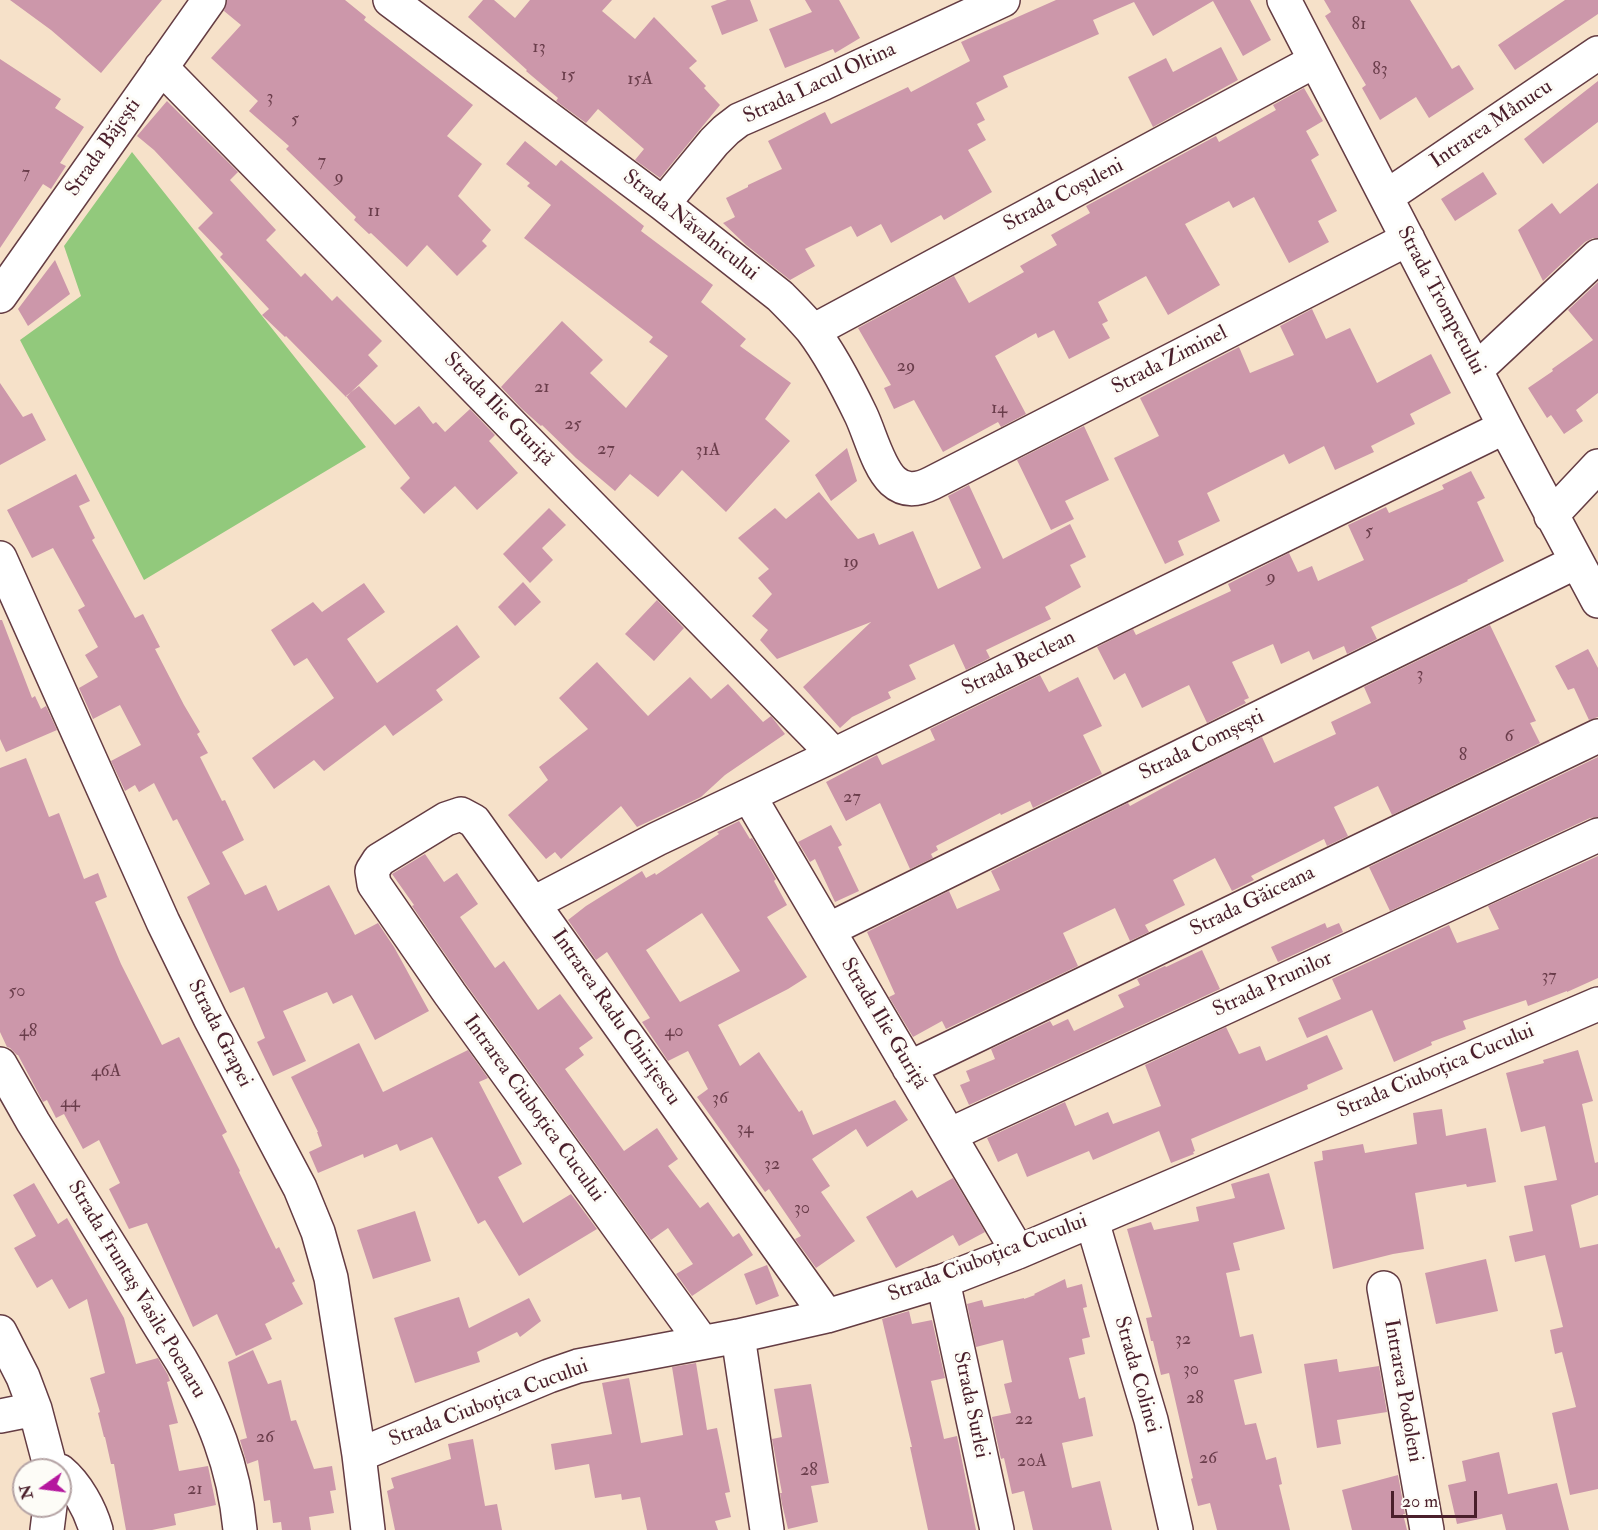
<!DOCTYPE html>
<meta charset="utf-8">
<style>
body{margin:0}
#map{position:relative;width:1598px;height:1530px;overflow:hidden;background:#f6e1c9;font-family:"IM FELL Double Pica",serif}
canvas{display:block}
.north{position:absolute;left:12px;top:1458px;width:60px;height:60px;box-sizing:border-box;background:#fdfcf7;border:2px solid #b5a4a5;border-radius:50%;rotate:256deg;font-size:16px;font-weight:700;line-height:24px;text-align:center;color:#4a1f2b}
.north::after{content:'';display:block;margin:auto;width:21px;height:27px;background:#b5179e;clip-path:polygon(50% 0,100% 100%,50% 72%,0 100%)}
.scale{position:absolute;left:1391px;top:1491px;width:86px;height:27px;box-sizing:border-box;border:3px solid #4a1f2b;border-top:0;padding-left:8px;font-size:18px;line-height:21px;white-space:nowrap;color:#4a1f2b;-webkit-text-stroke:4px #fdfcf7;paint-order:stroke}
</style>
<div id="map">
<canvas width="1598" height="1530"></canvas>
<div class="north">N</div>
<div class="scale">20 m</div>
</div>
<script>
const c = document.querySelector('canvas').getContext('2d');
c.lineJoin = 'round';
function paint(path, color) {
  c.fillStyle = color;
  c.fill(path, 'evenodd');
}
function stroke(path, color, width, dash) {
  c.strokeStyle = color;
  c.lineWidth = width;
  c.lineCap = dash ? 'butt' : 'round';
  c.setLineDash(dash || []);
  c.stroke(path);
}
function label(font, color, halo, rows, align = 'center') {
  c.font = font + ' "IM FELL Double Pica",serif';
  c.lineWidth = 6;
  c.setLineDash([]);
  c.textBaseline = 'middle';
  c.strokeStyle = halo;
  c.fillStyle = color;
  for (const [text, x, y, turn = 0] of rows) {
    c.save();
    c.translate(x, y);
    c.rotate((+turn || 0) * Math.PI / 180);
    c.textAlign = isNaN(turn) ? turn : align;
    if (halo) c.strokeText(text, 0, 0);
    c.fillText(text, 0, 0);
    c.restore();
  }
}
const green = new Path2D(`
 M132 152 366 447 144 580 20 340 81 296 64 246Z`);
const building = new Path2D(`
 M10 0H162L101 73 51 30Z
 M227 0H345L366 17 364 20 473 105 447 136 482 164 458 196 491 230 482 241 487 246 457 276 427 245 407 267 371 233 369 234 354 220 356 217 286 149 289 146 249 111 258 101 211 58 241 25 224 11Z
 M483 0H494L515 18 530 0H612L602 11 635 39 654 17 697 61 689 68 706 86 704 88 720 105 660 178 635 160 644 149 598 109 586 123 556 101 558 98 526 71 527 70 468 17Z
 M727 0H750L758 21 722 35 711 6Z
 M805 0H839L860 38 835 53 833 49 785 68 769 29 812 12Z
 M1056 0H1250L1271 40 1243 56 1213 1 1153 36 1134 2 1093 20 1099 34 1003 76 1008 87 976 103 985 120 977 124 986 140 968 150 992 192 944 220 941 215 891 243 881 224 857 237 851 226 805 249 815 266 790 280 746 245 723 223 735 217 726 198 748 187V185L782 169 768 141 825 112 831 124 908 87 911 92 970 61 961 42Z
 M1324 0H1410L1452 69 1459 65 1474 89 1429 118 1416 97 1380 120 1362 88 1366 85 1325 16 1331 12Z
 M1565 0H1598V14L1515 70 1498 45Z
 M1221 47 1238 80 1153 127 1128 77 1166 58 1173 72Z
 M0 59 61 99 55 108 84 127 60 163 66 166 51 189 43 184 0 248Z
 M1598 81V122L1543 164 1524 139Z
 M1304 88 1323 121 1306 131 1319 155 1311 160 1337 211 1318 221 1329 242 1289 263 1254 197 1233 208 1229 201 1185 224 1220 285 1168 315 1146 276 1098 302 1108 321 1102 324 1110 338 1069 359 1054 330 1038 338 1036 333 995 356 1026 414 1001 427 998 422 943 452 914 400 894 409 884 388 891 385 858 328 954 276 969 303 1024 272 1020 266 1057 245 1051 235 1090 213 1086 206 1216 136 1219 142 1276 110 1273 105Z
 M167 101 238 172 230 180 276 230 266 240 301 277 305 273 332 301 337 296 382 341 368 355 378 366 346 397 286 336 285 337 262 315 269 309 220 257 223 254 198 228 213 213 154 150 137 136Z
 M525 141 556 166 561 160 644 226 641 231 713 285 701 302 746 339 740 346 791 383 765 419 790 441 726 512 682 470 658 497 630 474 615 491 576 458 542 425 541 426 522 409 501 387 562 321 603 360 590 373 626 408 668 356 649 342 653 337 524 238 551 205 527 186 530 183 506 164Z
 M1483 172 1497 194 1455 221 1441 199Z
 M1598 183V238H1593L1585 242 1543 281 1518 230 1552 203 1560 214Z
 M55 260 70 294 28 326 18 309Z
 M1598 282V393L1576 410 1583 421 1564 434 1551 415 1547 418 1528 388 1553 371 1552 369 1593 340 1568 310Z
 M1312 309 1326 339 1350 328 1377 383 1431 354 1451 393 1410 414 1415 424 1371 446 1374 452 1335 470 1324 446 1289 464 1284 454 1207 493 1220 521 1178 541 1184 555 1165 564 1114 458 1159 436 1140 398 1239 347 1250 373 1294 355 1280 326Z
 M0 383 23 417 32 413 46 440 0 465Z
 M359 386 395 425 419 406 433 424 436 422 445 432 470 409 495 435 489 441 518 473 477 510 455 486 424 514 400 488 410 478 346 396Z
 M1084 426 1109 480 1065 501 1074 519 1051 530 1017 460Z
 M847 448 857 481 831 501 815 475Z
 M1471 471 1485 498 1477 502 1504 561 1467 580 1468 581 1371 627 1377 639 1347 654 1344 646 1313 660 1309 651 1281 664 1273 644 1232 662 1249 698 1244 700 1246 703 1207 723 1189 685 1142 708 1125 673 1114 680 1097 647 1133 629 1136 635 1231 591 1228 584 1289 553 1298 572 1312 566 1318 581 1364 560 1348 525 1386 507 1389 513 1444 489 1442 485Z
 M76 474 90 501 79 506 95 538 92 540 135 618 143 614 160 647 155 649 184 705 200 732 197 734 208 753 200 757 222 801 225 800 244 840 222 852 245 895 266 885 278 911 329 885 355 935 378 923 394 947 429 1011 375 1040 352 995 333 1004 327 992 283 1011 306 1061 273 1076 257 1042 265 1038 244 987 230 993 187 897 210 884 177 819 173 821 154 783 139 792 135 785 125 791 111 761 141 745 120 705 93 719 79 688 98 677 85 655 98 647 78 610 85 606 53 548 32 558 7 510Z
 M969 485 1003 559 1070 524 1086 557 1070 565 1081 587 1045 607 1051 619 986 650 990 658 966 670 954 644 909 665 916 679 888 692 891 698 852 717 840 728 803 687 871 622 777 659 760 640 768 630 752 616 772 594 758 578 769 569 738 538 775 508 786 519 819 492 858 539 874 533 879 545 913 531 938 589 981 568 948 496Z
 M549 508 566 525 542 548 553 560 530 583 503 554Z
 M523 582 541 602 515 626 498 607Z
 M364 583 385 612 347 639 377 683 457 625 480 657 436 690 443 700 393 736 385 725 324 771 314 760 274 789 252 758 334 698 307 658 294 666 271 630 313 602 322 612Z
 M657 600 684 628 654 661 625 634Z
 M0 620H2L32 698 35 696 41 709 46 706 57 730 6 752 0 739Z
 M1490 625 1536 721 1530 723 1540 743 1392 815 1378 786 1334 807 1348 836 1327 846 1324 839 1251 876 1254 880 1232 891 1215 858 1173 880 1185 905 1145 925 1149 932 1130 941 1115 908 1063 933 1078 966 946 1029 942 1021 913 1037 889 997 895 994 867 932 949 891 957 909 1000 890 991 871 1128 803 1130 806 1201 767 1262 737 1274 763 1336 734 1331 722 1371 703 1364 687Z
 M1588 649 1598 668V717L1589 720 1574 688 1568 690 1555 666Z
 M597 662 648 716 690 677 711 699 728 684 763 722 771 716 785 734 725 775 701 797 637 827 621 806 561 859 555 852 546 859 508 815 548 780 539 767 588 729 559 698Z
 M1040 675 1049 692 1078 677 1102 726 1083 735 1102 774 1033 808 1030 801 1001 815 1000 813 936 846 938 850 931 854 933 858 910 869 880 803 846 821 826 782 877 755 882 765 935 740 930 729Z
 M1598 757V817L1590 818 1390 911 1369 867Z
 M26 758 49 817 59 813 84 879 98 873 107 897 95 902 121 964 162 1045 179 1037 227 1132 222 1135 240 1171 239 1172 276 1249 279 1247 295 1281 292 1283 303 1304 265 1324 272 1339 236 1356 217 1314 193 1327 147 1223 129 1229 109 1189 120 1183 99 1140 83 1149 64 1114 56 1118 47 1100 43 1102 18 1055H17L10 1048 7 1047 0 1032V768Z
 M739 821 750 839 752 838 776 879 774 881 787 905 767 917 807 977 788 989 718 1025 740 1066 759 1052 799 1112 802 1110 813 1135 895 1100 908 1120 867 1147 856 1129 812 1159 830 1186 821 1192 855 1241 816 1268 795 1239 801 1236 769 1189 765 1192 697 1097 708 1089 688 1051 668 1061 642 1022 650 1018 607 952 596 960 568 920 586 906 642 871 646 878 655 873 656 875 719 834 717 832ZM702 913 740 971 680 1002 646 950Z
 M831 825 842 845 838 847 859 891 835 902 815 859 810 862 798 842Z
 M425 854 444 882 457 873 478 904 460 917 495 968 504 961 538 1010 560 994 593 1038 579 1048 584 1055 565 1069 624 1151 657 1128 678 1159 668 1166 700 1208 708 1202 733 1237 739 1233 753 1255 692 1296 676 1274 693 1264 668 1228 651 1240 465 983 412 906 414 905 392 874Z
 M1598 856V978L1567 992V991L1528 1006 1526 1000 1463 1021 1466 1029 1431 1042 1432 1045 1394 1062 1372 1010 1307 1038 1298 1018 1341 999 1332 979 1449 925 1457 943 1499 929 1488 906Z
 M1325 923 1327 928 1339 923 1343 932 1278 962 1271 947Z
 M1202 950 1220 989 969 1105 960 1085 970 1081 966 1071 995 1059 991 1049 1050 1021 1053 1026 1068 1019 1074 1031 1124 1007 1118 995 1140 985 1137 979 1165 966 1166 967Z
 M1226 1027 1239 1054 1260 1046 1266 1061 1327 1035 1343 1069 1307 1085 1308 1089 1191 1139 1195 1151 1193 1152 1194 1154 1171 1163 1159 1131 1093 1160 1089 1151 1027 1177 1017 1153 998 1162 987 1138 1065 1102 1075 1126 1108 1112 1113 1124 1161 1106 1145 1065Z
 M359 1043 383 1092 468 1050 488 1078 479 1082 522 1164 498 1177 523 1223 571 1194 597 1229 519 1276 485 1220 478 1224 432 1137 400 1151 397 1144 364 1158 363 1154 318 1173 309 1152 322 1146 317 1132H318L291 1077Z
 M1578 1050 1593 1101 1582 1104 1595 1163 1598 1162V1195L1571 1205 1580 1248 1598 1244V1489L1570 1495 1552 1413 1576 1407 1562 1352 1555 1354 1550 1330 1563 1327 1545 1255 1515 1262 1509 1236 1533 1231 1524 1186 1557 1180 1545 1126 1521 1132 1506 1073 1544 1063 1543 1060Z
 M1442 1109 1446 1136 1486 1128 1496 1182 1467 1187 1466 1184 1415 1193 1424 1249 1393 1254 1333 1269 1314 1162 1323 1160 1322 1151 1363 1144 1365 1153 1417 1144 1413 1113Z
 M1269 1173 1285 1229 1233 1243 1240 1270 1226 1273 1240 1337 1253 1334 1262 1373 1234 1380 1245 1425 1256 1423 1266 1460 1276 1457 1282 1484 1279 1485 1290 1530H1217L1210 1503 1198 1506 1191 1479 1193 1478 1169 1373 1161 1375 1153 1341H1151L1146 1318 1152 1317 1127 1229 1151 1222 1154 1230 1199 1221 1196 1207 1235 1198 1231 1184Z
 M953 1178 985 1232 959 1246 953 1235 896 1268 866 1217 912 1190 917 1198Z
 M34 1183 58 1224 67 1218 79 1239 124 1318 136 1364 158 1358 168 1375 170 1381 167 1382 178 1423 169 1425 179 1471 208 1466 216 1505 174 1514 176 1525 152 1530H126L114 1464H111L105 1437H104L98 1413 100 1412 90 1378 105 1373 87 1299 69 1309 52 1279 37 1288 14 1248 36 1236 13 1195Z
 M415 1211 431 1261 373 1279 357 1230Z
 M1486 1259 1498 1311 1436 1324 1425 1273Z
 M767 1265 779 1296 756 1305 744 1274Z
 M1065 1279 1067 1288 1082 1284 1087 1307 1083 1308 1090 1337 1082 1339 1085 1354 1069 1358 1079 1399 1085 1397 1093 1436 1062 1443 1072 1488 1100 1481 1112 1530H1033L1024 1491 1012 1494 1004 1458 1001 1459 994 1427 992 1417 1011 1413 1004 1384 1012 1382 1003 1340 976 1347 967 1304 982 1300 984 1307 1024 1298V1299L1035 1295 1034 1294Z
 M459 1297 469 1328 529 1298 541 1321 520 1337 517 1332 477 1352 480 1362 415 1383 394 1318Z
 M909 1311 912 1324 932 1320 945 1378 931 1381 944 1439 957 1436 976 1530H928L910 1447H912L882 1319Z
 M253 1350 268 1384 281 1380 291 1421 296 1420 314 1469 332 1466 336 1490 330 1491 334 1513 309 1517 311 1530H282L281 1522 273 1523 270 1500 264 1501 258 1460 247 1464 240 1440 247 1438 228 1362Z
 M1337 1359 1339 1372 1379 1366 1387 1412 1337 1420 1341 1444 1317 1448 1304 1364Z
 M696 1363 707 1430 717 1428 730 1492 725 1493 731 1517 715 1521 718 1530H647L640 1497 622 1500 621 1494 595 1498 589 1464 555 1470 551 1444 612 1434 602 1383 629 1378 641 1443 683 1435 672 1367Z
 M811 1384 829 1483 811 1486 818 1522 788 1529 782 1504 780 1493H782L772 1439 782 1437 774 1389Z
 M473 1439 485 1506 497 1504 502 1530H395L387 1491 394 1488 391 1478 451 1459 448 1444Z
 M1499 1452 1508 1494 1557 1483 1569 1530H1506L1502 1514 1457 1524 1448 1485 1466 1481 1462 1461Z
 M1398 1475 1405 1514H1403L1407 1530H1352L1342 1490Z`);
const minor = new Path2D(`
 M390 0 663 204 780 296C791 307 802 318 812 330 831 355 847 386 861 415 870 434 878 467 893 481 905 492 918 490 932 483L1408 239
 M1284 0 1505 427 1598 601
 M161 67 817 737 834 755
 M1386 197 1598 53
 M663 204 714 142 726 130 739 120 824 83 1003 0
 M0 296 209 0
 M813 331 1315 61
 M1476 370 1598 256
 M1551 516 1598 466
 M0 558 163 922 210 1018 300 1188 318 1232 331 1278 359 1455 368 1530
 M749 796 1018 1252
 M534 903 657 839 834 755 1505 427
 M828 930 1576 562
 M0 1064 33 1122 181 1360C213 1415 234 1465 240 1530
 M909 1068 1598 736
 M949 1135 1598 835
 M1092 1221 1151 1420 1176 1530
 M943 1281 997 1530
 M1384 1288 1427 1530
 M0 1332 23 1377 35 1409 49 1462V1470
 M738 1336 767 1530
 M702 1342 450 994 374 884 372 871 379 860 446 819 461 814 474 821 827 1316
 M0 1416 35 1409
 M359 1455 549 1376 578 1366 738 1336 827 1316 943 1281 1018 1252 1598 1004
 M60 1471C77 1485 90 1509 96 1530
 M47 1530 50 1506`);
const numberNames = [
 ["81",1359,25],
 ["13",539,48],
 ["83",1380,70],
 ["15",568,76],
 ["15A",640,80],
 ["3",270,98],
 ["5",295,120],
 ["7",322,162],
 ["7",26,174],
 ["9",339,178],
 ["11",374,212],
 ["29",906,367],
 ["21",542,388],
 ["14",999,409],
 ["25",573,425],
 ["27",606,450],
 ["31A",708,451],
 ["5",1369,532],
 ["19",851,563],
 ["9",1271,578],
 ["3",1420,675],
 ["6",1509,737],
 ["8",1463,756],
 ["27",852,798],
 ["37",1549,977],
 ["50",17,992],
 ["48",28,1032],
 ["40",674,1032],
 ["46A",106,1072],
 ["36",720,1099],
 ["44",70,1103],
 ["34",745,1129],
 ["32",772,1165],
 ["30",802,1209],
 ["32",1183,1340],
 ["30",1191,1370],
 ["28",1195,1399],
 ["22",1024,1420],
 ["26",265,1438],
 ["26",1208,1459],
 ["20A",1032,1462],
 ["28",809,1471],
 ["21",195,1490]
];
const streetNames = [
 ["Strada Lacul Oltina",820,84,-25],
 ["Intrarea Mânucu",1492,125,-34],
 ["Strada Băjești",104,148,-55],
 ["Strada Coșuleni",1064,196,-28],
 ["Strada Năvalnicului",690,226,38],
 ["Strada Trompetului",1440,301,62],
 ["Strada Ziminel",1170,361,-27],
 ["Strada Ilie Guriță",498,410,46],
 ["Strada Beclean",1019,664,-26],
 ["Strada Comșești",1202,746,-26],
 ["Strada Găiceana",1253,902,-26],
 ["Strada Prunilor",1273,985,-25],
 ["Intrarea Radu Chirițescu",615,1018,55],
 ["Strada Ilie Guriță",883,1024,59],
 ["Strada Grapei",219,1034,63],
 ["Strada Ciuboțica Cucului",1436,1072,-23],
 ["Intrarea Ciuboțica Cucului",533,1109,54],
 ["Strada Ciuboțica Cucului",988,1259,-21],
 ["Strada Fruntaș Vasile Poenaru",136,1290,59],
 ["Strada Colinei",1136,1375,74],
 ["Intrarea Podoleni",1402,1391,80],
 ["Strada Ciuboțica Cucului",489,1404,-21],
 ["Strada Surlei",970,1405,78]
];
paint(green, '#92c97c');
paint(building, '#cc97aa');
stroke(minor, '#643c43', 36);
stroke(minor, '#fff', 33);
label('18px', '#6a3d4b', null, numberNames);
label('21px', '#4a1f2b', '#fdfcf7', streetNames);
</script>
